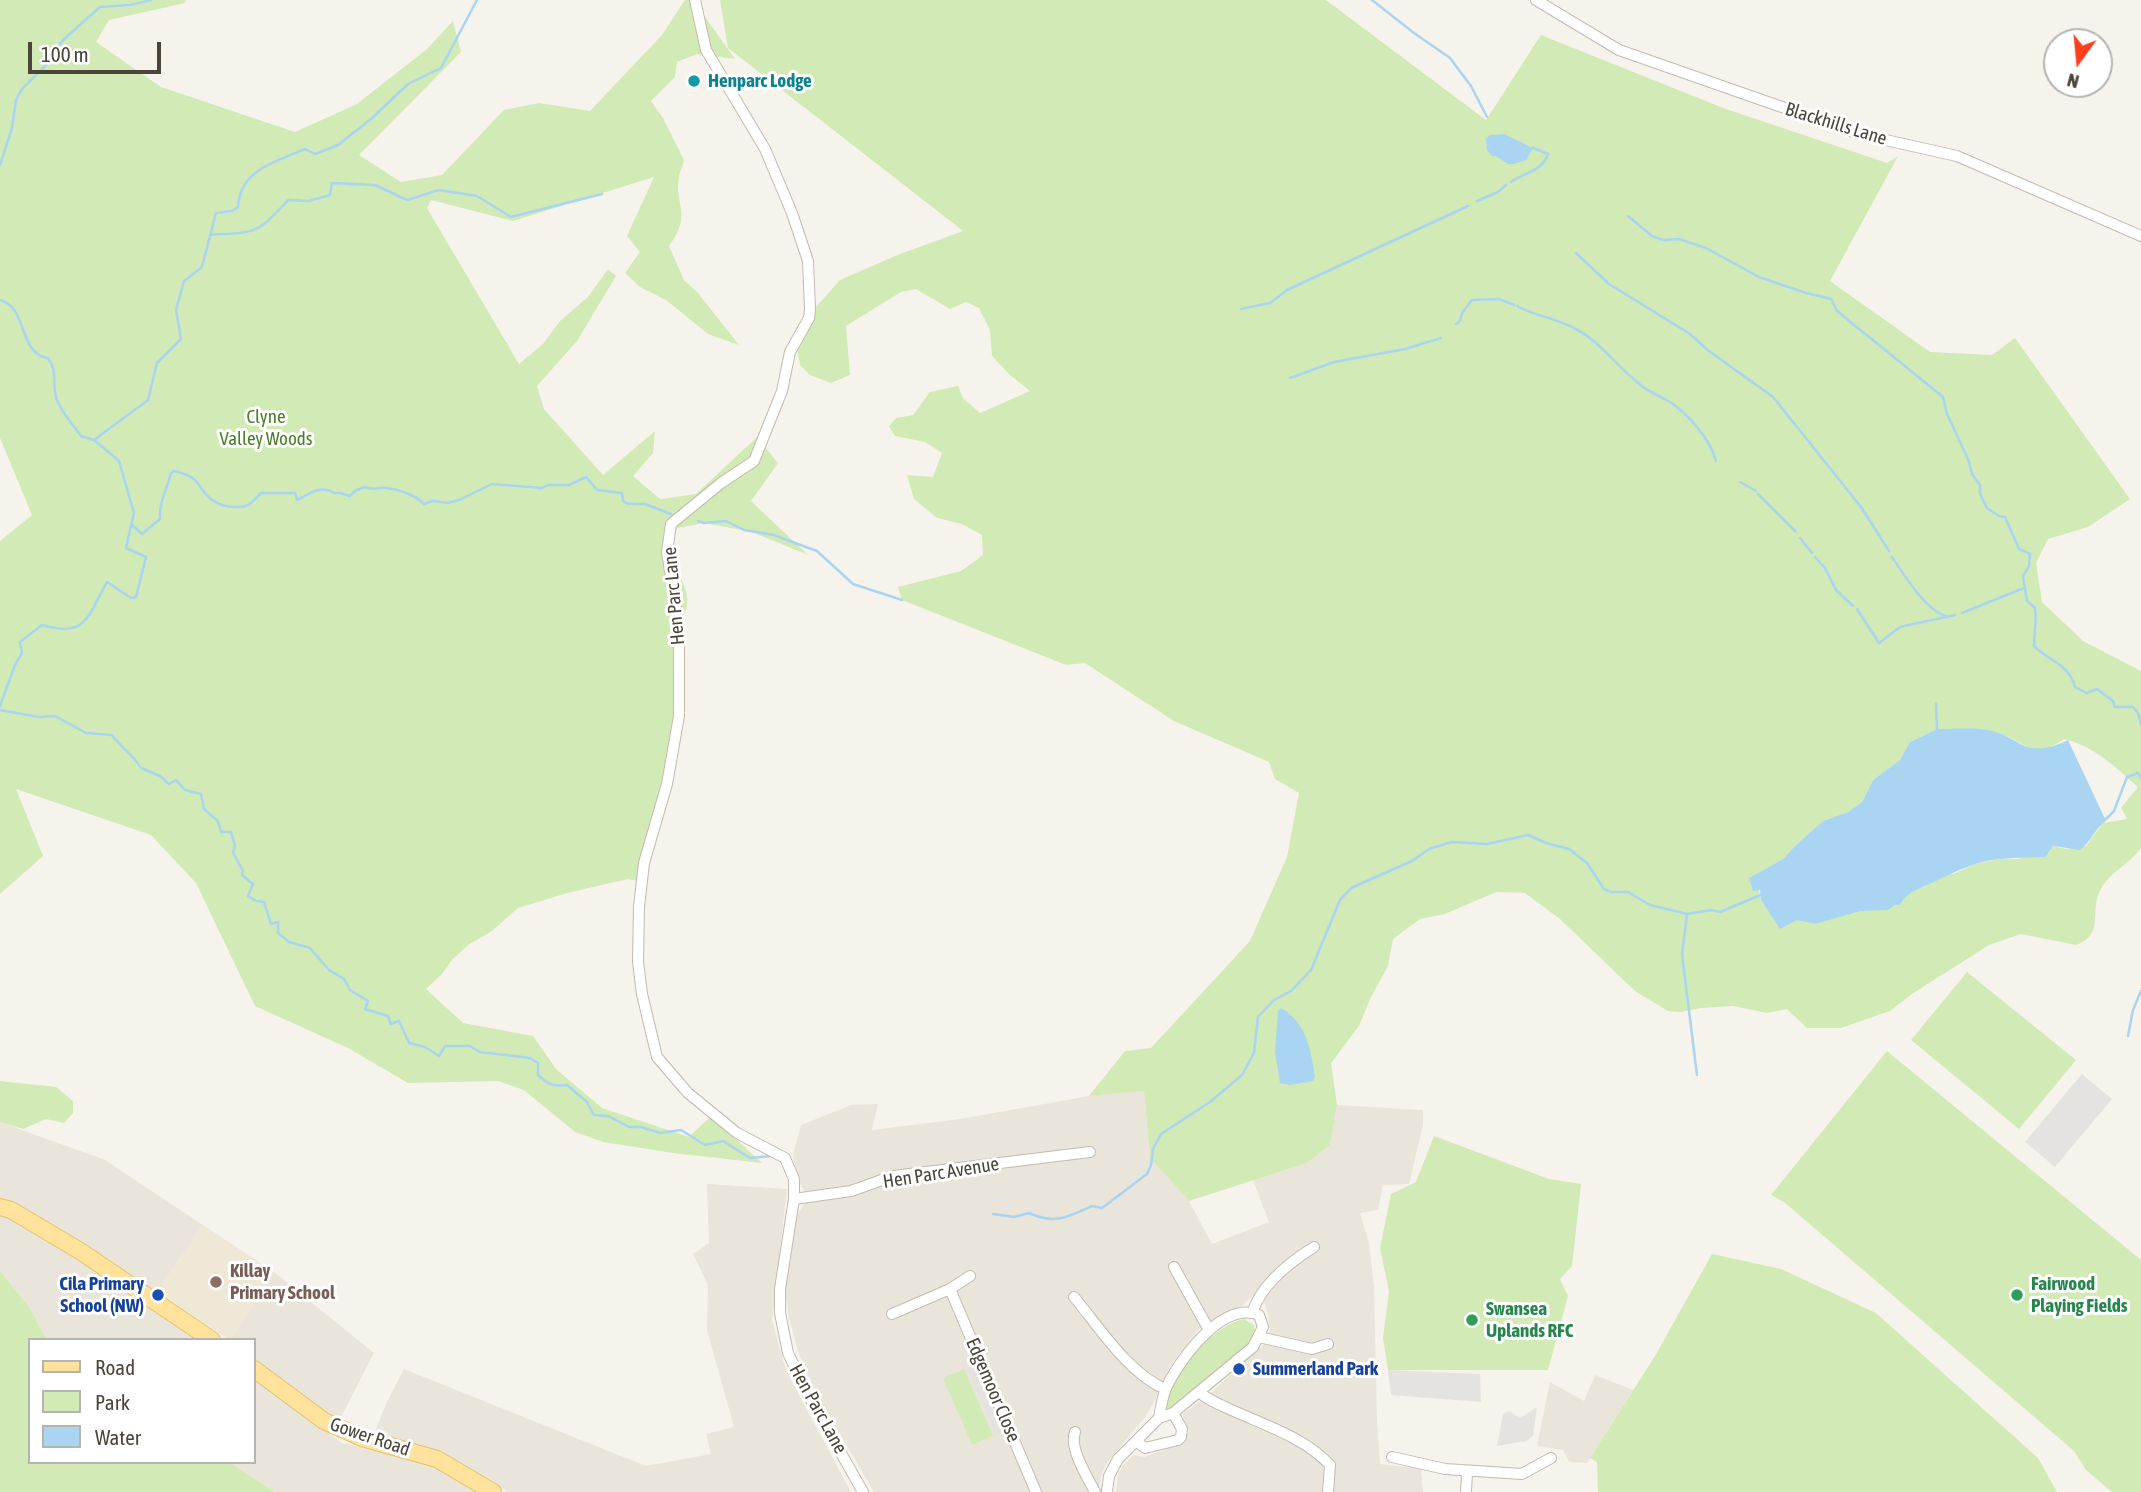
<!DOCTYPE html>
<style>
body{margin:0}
#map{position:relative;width:2141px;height:1492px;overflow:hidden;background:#f6f3ec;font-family:"Asap Condensed",sans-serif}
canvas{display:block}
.legend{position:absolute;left:28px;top:1338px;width:228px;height:126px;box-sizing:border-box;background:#fff;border:2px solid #b7b4b0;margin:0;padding:9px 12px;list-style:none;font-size:21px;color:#4b4439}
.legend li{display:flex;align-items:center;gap:14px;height:35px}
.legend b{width:35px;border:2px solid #b7b4b0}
.north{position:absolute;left:2043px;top:28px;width:70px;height:70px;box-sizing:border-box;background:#fff;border:2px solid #b7b4b0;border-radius:50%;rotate:195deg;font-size:19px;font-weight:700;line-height:28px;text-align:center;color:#4b4439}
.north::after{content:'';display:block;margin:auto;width:24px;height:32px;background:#fc3f1d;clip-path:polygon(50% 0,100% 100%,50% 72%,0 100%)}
.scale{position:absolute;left:28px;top:42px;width:133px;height:32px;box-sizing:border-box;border:4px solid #4b4439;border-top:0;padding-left:9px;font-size:21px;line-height:24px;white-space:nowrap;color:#4b4439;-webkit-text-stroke:5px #fff;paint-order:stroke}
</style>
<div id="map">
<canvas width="2141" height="1492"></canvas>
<ul class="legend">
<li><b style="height:9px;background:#ffe39c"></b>Road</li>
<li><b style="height:19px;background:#d2eab5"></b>Park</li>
<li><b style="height:19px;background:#a9d4f2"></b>Water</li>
</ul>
<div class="north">N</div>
<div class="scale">100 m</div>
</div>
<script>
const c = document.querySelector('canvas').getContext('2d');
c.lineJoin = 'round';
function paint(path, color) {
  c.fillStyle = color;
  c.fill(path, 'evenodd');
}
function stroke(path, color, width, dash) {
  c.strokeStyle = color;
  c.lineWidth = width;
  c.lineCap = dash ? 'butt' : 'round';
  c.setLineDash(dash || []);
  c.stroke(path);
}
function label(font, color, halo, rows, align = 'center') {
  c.font = font + ' "Asap Condensed",sans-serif';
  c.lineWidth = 6;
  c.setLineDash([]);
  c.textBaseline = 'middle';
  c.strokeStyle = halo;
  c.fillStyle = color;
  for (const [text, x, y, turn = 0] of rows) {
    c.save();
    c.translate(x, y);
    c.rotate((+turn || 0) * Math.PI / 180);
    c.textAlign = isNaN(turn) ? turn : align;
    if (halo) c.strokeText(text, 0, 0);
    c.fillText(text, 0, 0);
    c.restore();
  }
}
const residential = new Path2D(`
 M1144 1090 1150 1158 1189 1201 1212 1244 1269 1222 1253 1180 1307 1163 1330 1145 1337 1105 1423 1110V1125L1409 1184 1383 1185 1378 1210 1360 1213 1369 1243 1374 1287 1377 1422 1380 1464 1421 1469 1423 1492H1116L1118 1474 1123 1465 1134 1455 1144 1457 1185 1442 1189 1431 1183 1417 1184 1413 1213 1391 1263 1345 1270 1332 1268 1314 1265 1304 1252 1296 1243 1305 1199 1329 1181 1352 1169 1368 1154 1402 1145 1417 1106 1464 1101 1476 1099 1492H874L817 1395 798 1351 789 1318 785 1293 788 1266 796 1216 803 1206 804 1190 798 1180 793 1155 801 1125 851 1105 878 1104 872 1130 960 1119 1089 1096Z
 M0 1122 105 1160 203 1225 157 1293 0 1201Z
 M707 1184 787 1189 772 1320 783 1361 792 1382 851 1492H507L431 1451 375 1431 387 1402 404 1369 646 1466 711 1454 706 1434 734 1427 707 1330 708 1285 693 1254 709 1243Z
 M0 1214 12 1219 104 1276 199 1340H51L44 1335 30 1308 0 1271Z
 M274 1272 374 1353 339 1421 254 1359V1340H230Z
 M1595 1375 1633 1390 1587 1463 1569 1462 1563 1450 1537 1446 1550 1382 1584 1401Z
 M254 1379 342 1443 432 1463 479 1492H275L229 1462H254Z`);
const education = new Path2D(`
 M203 1225 274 1272 230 1340 157 1293Z`);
const green = new Path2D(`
 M0 0H186L185 3 109 20 96 42 161 87 295 132 357 104 427 49 453 21 461 52 359 155 401 182 442 175 504 110 539 103 590 111 662 35 685 0H693L735 59 697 54 677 62 675 77 651 101 663 118 684 160C683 165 680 171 679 176 674 207 693 213 669 246L684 280 698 293 739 345 708 334 666 300 640 287 625 273 640 252 627 236 654 177 513 221 431 200 427 208 519 364 543 344 560 321 588 297 608 269 616 276 577 341 537 386 544 409 603 475 655 431 653 453 633 476 660 499 696 494 757 437 778 463 751 501 808 555 752 532 704 523 677 528C675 535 672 544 673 551 673 572 697 594 683 616L676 584V687L673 731 638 881 628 879 567 893 518 908 492 931 468 945 451 961 442 974 426 989 463 1023 533 1036 556 1069 602 1108 689 1137 711 1116 762 1163 673 1153 603 1142 575 1132 524 1090 498 1081 408 1083 348 1048 255 1006 196 883 151 835 16 789 43 856 0 894V541L32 515 0 438Z
 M720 0H1326L1486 120 1541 35 1726 109 1887 163 1898 156 1830 281 1930 352 1992 355 2015 338 2130 499 2088 527 2048 539 2036 563 2042 602 2083 641 2141 671V848C2129 865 2107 873 2099 893 2090 914 2104 935 2076 945L2021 934 1989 945 1912 994 1890 1011 1841 1028H1807L1787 1009 1767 1013 1733 1006 1701 1008 1681 1012 1668 1011 1635 991 1560 919 1525 893 1496 892 1445 914 1420 919 1393 939 1388 966 1371 997 1359 1026 1331 1063 1337 1105 1330 1145 1307 1163 1189 1201 1150 1158 1144 1091 1089 1096 1125 1051 1151 1048 1250 941 1287 857 1299 793 1275 779 1269 762 1174 721 1085 663 1066 665 902 600 898 587 961 571 983 555 982 535 962 524 937 518 914 499 907 475 933 477 942 453 925 442 895 436 889 426 896 418 913 415 930 392 958 386 963 398 980 413 1030 391 1010 375 992 356 990 330 979 308 966 302 950 309 916 289 901 292 846 326 850 375 831 383 810 375 800 365 797 348 816 307 840 280 900 254 963 231 728 48ZM1937 729C1955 729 1980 728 1998 733 2027 742 2033 761 2064 739 2094 746 2115 767 2138 787L2121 808 2127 819 2103 823 2086 846 2066 849 2053 846 2048 850 2018 859H1999L1975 864 1956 873 1936 878 1926 886 1907 894 1900 905H1895L1888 910H1860L1816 924 1768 911 1761 900 1759 890 1749 878 1783 859 1796 845 1823 821 1848 812 1862 802 1873 780 1900 760 1910 742Z
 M1967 972 2076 1060 2019 1129 1911 1040Z
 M1887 1051 2141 1260V1492H2112L2086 1470 2074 1451 1784 1202 1771 1195Z
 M0 1081 56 1087 73 1101V1113L64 1123 46 1119 23 1129 0 1122Z
 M1434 1136 1549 1179 1581 1184 1572 1266 1560 1279 1568 1296 1548 1370H1388L1383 1338 1389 1291 1380 1248 1391 1194 1416 1182Z
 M1712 1254 1781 1269 1876 1313 2038 1458 2057 1492H1598L1597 1462 1590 1458 1655 1356Z
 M0 1271 30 1308 44 1335 51 1340H30V1462H229L275 1492H0Z
 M1244 1319 1254 1325 1255 1333 1251 1342 1172 1409H1167C1162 1378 1214 1325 1244 1319Z
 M964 1369 993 1436 972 1445 943 1378Z`);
const parking = new Path2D(`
 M2082 1074 2112 1099 2055 1167 2025 1142Z
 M976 1365 1005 1432 996 1435 967 1369Z
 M1388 1370 1480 1374 1481 1402 1391 1395Z
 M1537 1407 1533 1436 1526 1441 1497 1446 1503 1414 1509 1411 1520 1418Z`);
const water = new Path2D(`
 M1504 134 1533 148 1526 160C1506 167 1510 165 1496 156H1492L1487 150 1486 139 1490 135Z
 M1937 729C1951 729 1967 728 1981 729 2022 733 2020 763 2068 740L2106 821C2095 828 2091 842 2080 850L2053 846 2045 857C2022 858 1997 857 1975 864 1957 870 1941 879 1925 886 1913 892 1907 893 1900 905H1895L1888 910 1860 911 1816 924 1797 920 1780 929 1761 900 1760 890 1753 891 1749 878 1783 859 1796 845 1823 821 1848 812 1862 802 1873 780 1900 760 1910 742Z
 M1281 1008C1306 1022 1311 1050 1315 1077L1313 1081 1290 1085 1280 1083 1275 1052 1278 1011Z`);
const stream = new Path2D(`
 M1372 0 1414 33 1450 58 1471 86 1487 117
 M0 165 12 128 16 100 22 89 46 65 63 40 100 7 130 5 151 0
 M1511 182C1524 172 1542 172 1548 154L1533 148
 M1477 201 1498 192 1506 185
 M1628 216 1652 236 1663 240 1679 239 1706 248 1759 277 1803 292 1831 299 1837 311 1943 397 1947 414 1968 459 1972 474 1980 485V494L1987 508 1999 516 2005 517 2019 549 2030 554 2029 566 2023 576 2027 601 2035 608C2037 622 2034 632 2034 646 2048 660 2070 665 2075 687L2087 693 2097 689 2113 701 2115 707H2133L2138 713 2141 725
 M210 235C257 232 256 235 288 200L309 201 330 195 332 183 375 185 407 200 439 190 477 196 511 217 602 194
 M1576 253 1609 284 1690 334 1709 351 1773 397 1861 507 1889 551
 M0 300C28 307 18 354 48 358 58 371 52 383 56 397 60 411 73 425 81 436L94 440 119 461 134 513 126 548 146 557 136 597 131 598 107 582C87 617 87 638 42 625L20 642 22 653 15 665 0 706
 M1517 306C1535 316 1554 318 1572 327 1598 339 1616 365 1638 383 1647 391 1659 396 1670 402 1689 415 1710 439 1716 461
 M1241 309 1270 303 1287 290 1468 206
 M1456 324 1460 321 1462 313 1472 300 1499 299 1514 305
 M1290 378 1334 362 1405 349 1441 338
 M94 440 148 400 157 363 181 339 176 310 184 281 202 267 216 213 232 211 238 207C240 169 276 162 305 149L315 154 338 145 371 119 408 84 441 68 477 0
 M1740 482 1756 491
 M1758 494 1796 532
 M698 521 704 523 726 521 744 530 774 535 795 543 817 551 853 584 902 600
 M131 524 142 534 160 519C159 501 167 490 171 473L174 471C204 477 196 490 214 501 222 507 239 509 248 505 252 503 257 497 261 493H295L297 500C310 494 321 484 334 493H340L350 496 355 491 364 487C375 491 377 487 386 488 399 489 415 495 424 504L433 501 448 503 459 500 492 484 542 488 548 485H569L586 477 597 490 622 493 623 501 628 504H645L671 514
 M1800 538 1812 553
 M1815 557 1825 568 1836 590 1853 606
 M1892 557C1904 575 1925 609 1945 616
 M1857 609 1879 643 1900 627 1955 615
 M1962 613 2024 588
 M1936 704 1937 729 1939 731
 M0 710 39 717 55 716 86 733 112 735C121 748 133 754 141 768L160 776 169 784 176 780 185 790 201 794 204 809 218 821 221 832H231L235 846 233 853 243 871 242 875 253 884 248 896 256 901 264 902 271 924 278 922V933L289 942 310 948 329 970 344 979 350 990 368 1001 365 1009 388 1016 391 1024 399 1021 409 1043 425 1047 439 1056 445 1046H470L480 1052 530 1058 538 1063V1075C547 1084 554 1087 567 1085L587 1102 594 1115 608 1116 629 1127H641L660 1133 681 1130 705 1145 723 1141 750 1158 771 1156
 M2103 819H2106L2114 811 2127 777 2138 773 2141 778
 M1687 915 1682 954 1697 1075
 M2128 1036 2133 1010 2141 991
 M993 1214 1014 1217 1029 1213C1055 1225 1068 1217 1092 1206L1102 1208 1147 1174 1151 1165 1153 1149 1161 1134 1210 1102 1242 1075 1254 1053 1258 1017 1274 1000 1291 991 1311 970 1340 900 1351 888 1412 861 1429 849 1452 842 1487 844 1528 835 1546 843 1569 849 1587 863 1604 889 1611 892H1628L1650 905 1687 914 1711 910 1720 912 1763 894`);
const minor = new Path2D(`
 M695 0 706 50 765 149 792 213 808 261 810 309 809 318 790 352 782 391 754 461 721 483 671 524 667 552 679 626V716L667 784 644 863 639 907 638 962 642 994 657 1057 688 1093 737 1133 785 1158 794 1179V1199L780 1289V1313L788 1353 807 1393 863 1492
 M1536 0 1619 50 1859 134 1957 156 2141 236
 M794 1199 851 1191 893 1176 1090 1152
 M1174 1267 1209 1330
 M950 1289 1036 1492
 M1074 1297C1100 1328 1128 1373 1165 1389
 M1252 1313C1261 1285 1290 1262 1314 1247
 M892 1314 950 1289 970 1276
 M1259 1337 1312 1349 1328 1344
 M1200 1393C1210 1401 1222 1406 1234 1411 1267 1426 1305 1438 1330 1465L1328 1492
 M1075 1432C1069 1449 1087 1476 1095 1492
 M1136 1441 1145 1448 1178 1440 1181 1437 1182 1429 1173 1413
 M1392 1457 1445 1469 1522 1474 1551 1458
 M1107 1492 1109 1476 1118 1459 1159 1418 1173 1413 1253 1347 1263 1327 1259 1315C1223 1300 1181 1358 1167 1386 1162 1396 1161 1408 1159 1418
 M1466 1492 1467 1472`);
const primary = new Path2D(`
 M0 1207 11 1210 80 1251 212 1340
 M254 1369 324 1421 362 1438 437 1459 493 1492`);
const markers = [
 [694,81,7,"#0f9aa8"],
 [216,1282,7,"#8d6e63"],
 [158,1295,7,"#1a4fb4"],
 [2017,1295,7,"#2e9e5b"],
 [1472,1320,7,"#2e9e5b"],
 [1239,1369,7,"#1a4fb4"]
];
const cultureNames = [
 ["Henparc Lodge",708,81]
];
const streetNames = [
 ["Blackhills Lane",1836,124,17],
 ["Hen Parc Lane",674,596,-95],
 ["Hen Parc Avenue",941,1173,-9],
 ["Edgemoor Close",993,1390,67],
 ["Hen Parc Lane",818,1409,61],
 ["Gower Road",370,1437,19]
];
const parkNames = [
 ["Clyne",266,417],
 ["Valley Woods",266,439]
];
const educationNames = [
 ["Killay",230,1271],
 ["Primary School",230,1293]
];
const transitNames = [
 ["Cila Primary",144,1284],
 ["School (NW)",144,1306],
 ["Summerland Park",1253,1369,"left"]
];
const leisureNames = [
 ["Fairwood",2031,1284],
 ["Playing Fields",2031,1306],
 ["Swansea",1486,1309],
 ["Uplands RFC",1486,1331]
];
paint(residential, '#eae5da');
paint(education, '#efe8d6');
paint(green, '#d2eab5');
paint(parking, '#e5e3e0');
paint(water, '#a9d4f2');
stroke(stream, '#a9d4f2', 2.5);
stroke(minor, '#c2bbae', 12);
stroke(primary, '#e6c16a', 18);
stroke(minor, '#fff', 10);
stroke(primary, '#ffe39c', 16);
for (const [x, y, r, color] of markers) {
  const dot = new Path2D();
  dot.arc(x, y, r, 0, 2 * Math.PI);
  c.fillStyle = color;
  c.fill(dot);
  stroke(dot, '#fff', 2.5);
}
label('bold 19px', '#0d838f', '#fff', cultureNames, 'left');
label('19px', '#4b4439', '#fff', streetNames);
label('19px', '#4a7f2a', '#fff', parkNames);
label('bold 19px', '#785e54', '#fff', educationNames, 'left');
label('bold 19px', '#164399', '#fff', transitNames, 'right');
label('bold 19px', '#27864d', '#fff', leisureNames, 'left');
</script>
